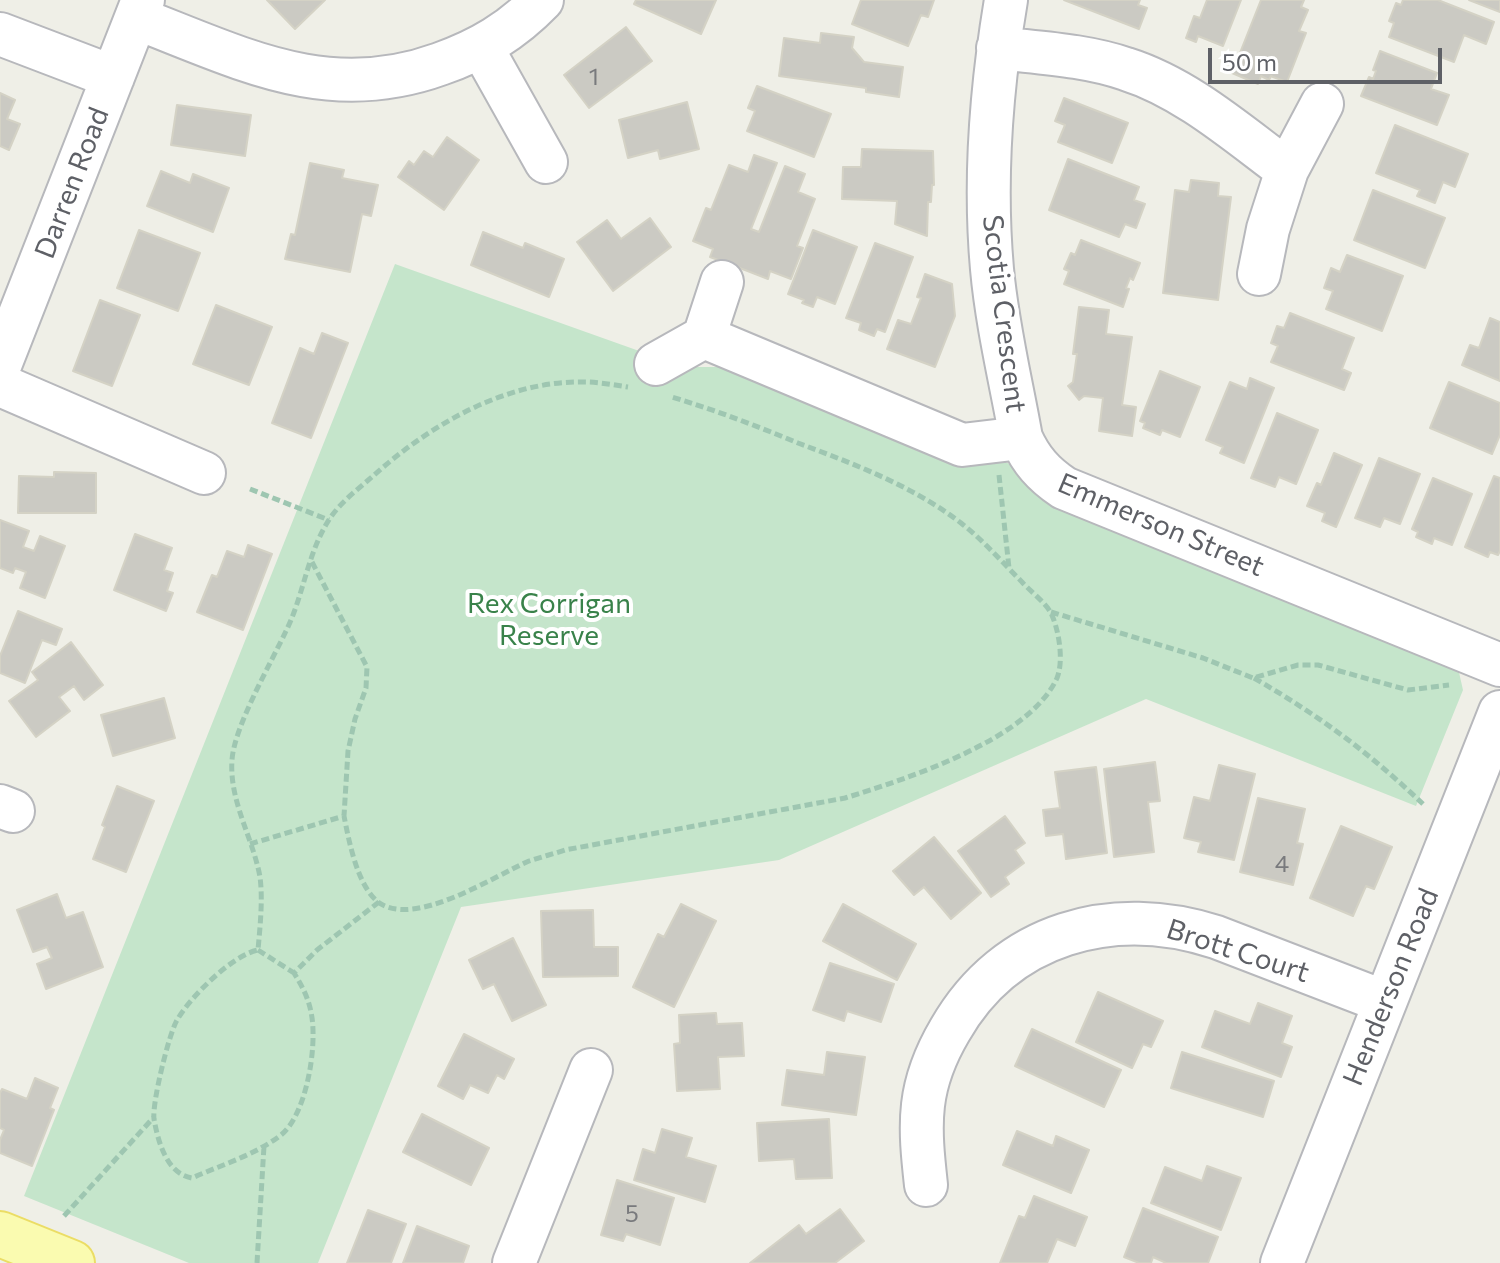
<!DOCTYPE html>
<style>
body{margin:0}
#map{position:relative;width:1500px;height:1263px;overflow:hidden;background:#efefe7;font-family:Commissioner,sans-serif}
canvas{display:block}
.scale{position:absolute;left:1208px;top:48px;width:234px;height:36px;box-sizing:border-box;border:4px solid #5e6066;border-top:0;padding-left:10px;font-size:24px;line-height:28px;white-space:nowrap;color:#5e6066;-webkit-text-stroke:6px #fff;paint-order:stroke}
</style>
<div id="map">
<canvas width="1500" height="1263"></canvas>
<div class="scale">50 m</div>
</div>
<script>
const c = document.querySelector('canvas').getContext('2d');
c.lineJoin = 'round';
function paint(path, color) {
  c.fillStyle = color;
  c.fill(path, 'evenodd');
}
function stroke(path, color, width, dash) {
  c.strokeStyle = color;
  c.lineWidth = width;
  c.lineCap = dash ? 'butt' : 'round';
  c.setLineDash(dash || []);
  c.stroke(path);
}
function label(font, color, halo, rows, align = 'center') {
  c.font = font + ' Commissioner,sans-serif';
  c.lineWidth = 8;
  c.setLineDash([]);
  c.textBaseline = 'middle';
  c.strokeStyle = halo;
  c.fillStyle = color;
  for (const [text, x, y, turn = 0] of rows) {
    c.save();
    c.translate(x, y);
    c.rotate((+turn || 0) * Math.PI / 180);
    c.textAlign = isNaN(turn) ? turn : align;
    if (halo) c.strokeText(text, 0, 0);
    c.fillText(text, 0, 0);
    c.restore();
  }
}
const green = new Path2D(`
 M395 264 642 352 666 375 694 367H723L953 463 1005 462 1012 465 1458 668 1463 690 1416 806 1146 699 779 860 461 907 318 1263H189L24 1196Z`);
const building = new Path2D(`
 M267 0H325L295 29Z
 M636 0H716L701 34 634 4Z
 M861 0H934L928 17 921 15 908 46 852 24Z
 M1064 0H1140L1138 5 1147 8 1139 29Z
 M1207 0H1241L1223 46 1198 36 1196 42 1186 38 1194 16 1200 18Z
 M1261 0H1304L1301 7 1308 10 1299 31 1306 33 1287 82 1273 77 1271 76 1269 80 1261 76 1258 84 1232 73Z
 M1403 0H1438L1494 22 1486 44 1464 35 1454 62 1389 37 1394 23 1389 21 1396 3 1401 5Z
 M1469 0H1500V12Z
 M626 27 652 61 589 108 564 75Z
 M821 33 854 37 852 48 864 62 903 67 899 97 866 92V88L779 76 784 38 820 43Z
 M1380 51 1437 73 1431 89 1449 95 1437 125 1361 96 1369 77 1373 79 1376 71 1373 70Z
 M757 86 831 114 814 157 747 131 755 111 748 108Z
 M0 93 15 100 7 119 20 124 9 150 0 146Z
 M1064 98 1128 123 1112 163 1058 142 1065 125 1055 121Z
 M687 102 699 149 660 159 658 150 628 158 619 120Z
 M177 105 251 115 245 156 171 145Z
 M1395 125 1468 154 1455 187 1443 182 1435 203 1417 196 1420 190 1376 173Z
 M447 137 479 160 444 210 398 177 409 161 414 165 424 151 433 157Z
 M862 149 933 151 934 185H932L931 202H928L927 236 895 224 897 201 842 199 843 167H861Z
 M754 155 777 163 751 229 759 232 785 166 805 174 798 192 815 199 797 246 803 248 791 279 770 271 768 279 745 270 710 257 713 249 693 241 706 208 711 210 729 165 748 172Z
 M1068 159 1139 187 1134 200 1145 204 1136 228 1125 224 1119 237 1049 210Z
 M310 163 344 170 342 178 378 185 371 216 362 214 350 272 285 259 291 234 295 235Z
 M161 171 190 183 193 174 229 188 213 232 147 206Z
 M1191 180 1219 183 1218 196 1231 197 1218 300 1163 293 1175 190 1189 192Z
 M1373 190 1445 218 1425 268 1354 240Z
 M650 218 671 247 613 291 577 242 607 220 621 239Z
 M139 230 200 253 178 311 117 288Z
 M813 230 857 247 835 304 817 297 813 307 802 303 804 300 788 294Z
 M483 232 523 248 525 243 564 259 549 297 471 265Z
 M1081 240 1140 263 1133 280 1130 278 1126 288 1129 289 1123 307 1064 284 1069 271 1064 269 1071 253 1075 255Z
 M875 243 913 257 885 332 877 329 874 336 859 330 861 323 846 318Z
 M1347 255 1403 276 1382 331 1326 309 1333 291 1324 288 1331 268 1340 272Z
 M925 274 952 284 955 316 935 367 887 349 898 320 911 324 921 298 917 297Z
 M100 300 140 315 112 386 73 371Z
 M216 305 272 327 249 385 193 364Z
 M1079 307 1109 310 1106 334 1132 337 1122 405 1136 407 1132 436 1099 431 1103 398 1084 396 1079 400 1068 386 1073 382 1077 354H1073Z
 M1290 313 1354 338 1342 369 1351 373 1344 390 1271 362 1278 346 1271 343 1277 326 1284 328Z
 M1490 318 1500 322V381L1462 365 1470 345 1479 348Z
 M322 333 348 343 311 438 272 423 300 348 314 354Z
 M1160 371 1200 387 1180 437 1162 430 1160 435 1143 428 1145 423 1140 421Z
 M1250 378 1274 388 1244 463 1220 453 1223 447 1206 440 1230 382 1247 389Z
 M1449 382 1500 403V435L1492 454 1430 428Z
 M1277 413 1318 430 1296 484 1279 477 1275 487 1251 478Z
 M1334 453 1362 465 1336 527 1322 521 1325 513 1307 506 1317 483 1321 485Z
 M1379 458 1420 474 1400 524 1384 518 1380 527 1355 518Z
 M54 472 96 473V513H18L19 476 54 477Z
 M1494 476 1500 478V551L1498 555 1490 552 1488 557 1465 547Z
 M1433 478 1472 494 1452 545 1434 538 1432 544 1416 537 1418 532 1412 529Z
 M0 520 29 531 23 547 34 551 40 536 65 546 45 598 20 588 26 572 15 568 13 573 0 568Z
 M135 534 172 548 164 570 173 573 167 591 173 593 166 611 114 590Z
 M248 545 272 554 243 630 197 612 212 575 217 577 227 551 244 557Z
 M18 611 62 629 56 645 42 640 25 683 0 673V656Z
 M71 642 103 685 84 700 74 686 59 697 70 711 36 737 9 701 38 680 32 672Z
 M164 698 175 738 113 756 101 715Z
 M1155 762 1160 801 1148 802 1154 852 1114 857 1104 769Z
 M1219 765 1255 774 1234 860 1198 852 1201 842 1184 838 1194 797 1210 801Z
 M1096 767 1107 853 1066 859 1063 834 1046 836 1043 810 1060 808 1055 772Z
 M117 786 154 801 126 872 93 859 105 827 102 825Z
 M1258 798 1305 809 1297 843 1303 844 1293 885 1240 872Z
 M1005 816 1025 843 1015 850 1024 863 1005 877 1009 884 991 897 958 851Z
 M1341 826 1392 847 1374 889 1366 886 1353 916 1310 898Z
 M934 837 981 893 951 919 924 887 914 895 893 871Z
 M57 894 66 918 83 912 103 967 46 989 37 964 52 958 47 947 33 952 17 910Z
 M681 904 716 921 674 1007 633 987 658 934 664 937Z
 M843 904 916 944 897 980 823 941Z
 M593 910 594 947H618V976L543 977 541 911Z
 M513 938 546 1005 512 1021 494 984 483 989 469 960Z
 M830 963 894 984 881 1022 847 1011 844 1021 813 1010Z
 M1098 992 1163 1021 1151 1047 1143 1044 1132 1068 1076 1042Z
 M1258 1003 1292 1016 1282 1043 1292 1047 1281 1077 1202 1047 1215 1011 1250 1024Z
 M716 1013 717 1024 742 1023 744 1056 718 1057 720 1089 677 1091 674 1044 680 1043 679 1015Z
 M1032 1029 1121 1070 1104 1107 1015 1066Z
 M464 1034 514 1059 504 1079 497 1075 488 1093 470 1085 463 1099 438 1086Z
 M827 1052 865 1057 856 1115 782 1105 787 1070 824 1075Z
 M1182 1052 1274 1081 1263 1117 1171 1088Z
 M35 1078 58 1088 50 1108 54 1110 32 1166 0 1153V1140L4 1130 0 1128V1093L2 1089 27 1099Z
 M422 1114 489 1148 471 1185 403 1152Z
 M829 1119 832 1178 796 1179 794 1159 759 1161 757 1123Z
 M662 1129 692 1138 686 1157 716 1166 705 1202 634 1180 643 1149 655 1153Z
 M1017 1131 1053 1146 1056 1136 1089 1150 1071 1193 1003 1165Z
 M1207 1166 1241 1178 1221 1230 1151 1203 1165 1167 1202 1181Z
 M617 1180 674 1198 660 1245 626 1234 623 1241 601 1235Z
 M1034 1196 1087 1217 1075 1246 1057 1239 1047 1263H1000L1019 1216 1025 1218Z
 M1143 1208 1218 1237 1208 1263H1166L1153 1257 1151 1263H1139L1124 1257Z
 M840 1209 864 1241 835 1263H750L799 1225 806 1234Z
 M368 1210 406 1224 391 1263H347Z
 M417 1226 469 1246 463 1263H403Z`);
const path = new Path2D(`
 M999 475 1009 568
 M250 489 329 520
 M312 562 367 667 366 688 355 719 348 751 344 816
 M1051 612 1203 658 1253 678 1298 665H1318L1408 690 1449 685
 M1254 678C1321 717 1367 751 1423 804
 M250 844 344 816C349 841 357 885 378 902 414 929 494 876 529 861 541 857 553 854 565 850L845 798C906 779 1029 740 1057 678 1064 661 1059 630 1051 613 1045 602 1030 591 1022 582 1002 562 984 541 961 523 913 486 854 464 798 443 757 426 715 410 672 397
 M379 902 317 950 294 973C302 986 308 997 311 1012 318 1044 307 1114 281 1135 255 1155 221 1165 192 1178 167 1174 158 1142 154 1119 152 1103 168 1038 176 1022 188 999 232 955 258 950 260 927 263 900 260 877 253 838 229 801 232 760 234 727 271 663 286 631 303 597 307 556 327 523 338 504 357 490 373 476 430 425 506 380 585 382 599 382 614 385 628 387
 M258 950 294 973
 M64 1216 154 1117
 M257 1263 264 1146`);
const minor = new Path2D(`
 M1006 0C991 89 984 179 992 269 997 325 1011 382 1021 438 1031 460 1043 474 1064 488L1500 665
 M136 18C241 58 327 105 440 64 480 50 512 31 542 0
 M0 34 113 77
 M482 48 546 162
 M998 48C1040 53 1085 55 1126 69 1186 88 1237 133 1287 170
 M1259 274 1268 229 1287 170 1322 104
 M704 337 722 282
 M656 364 704 337 962 445 1021 438
 M0 365 143 0
 M0 385 204 473
 M0 806 13 811
 M926 1185C923 1158 920 1131 923 1105 926 1079 937 1052 950 1030 1006 932 1113 904 1216 937L1385 1002
 M514 1263 591 1070
 M1282 1263 1500 712`);
const major = new Path2D(`
 M0 1234 72 1263`);
const numberNames = [
 ["1",594,77],
 ["4",1282,864],
 ["5",632,1214]
];
const streetNames = [
 ["Darren Road",72,183,-69],
 ["Scotia Crescent",1004,314,83],
 ["Emmerson Street",1161,525,23],
 ["Brott Court",1238,951,18],
 ["Henderson Road",1391,987,-68]
];
const parkNames = [
 ["Rex Corrigan",549,604],
 ["Reserve",549,636]
];
paint(green, '#c5e5cb');
paint(building, '#cbcac3');
stroke(building, '#d4d2c5', 2);
stroke(minor, '#b7b8bc', 46);
stroke(major, '#ebdd65', 48);
stroke(path, '#9ec6b1', 5, [8, 4]);
stroke(minor, '#fff', 42);
stroke(major, '#fafbb0', 44);
label('24px', '#797a7d', null, numberNames);
label('28px', '#5e6066', '#fff', streetNames);
label('28px', '#39824a', '#fff', parkNames);
</script>
